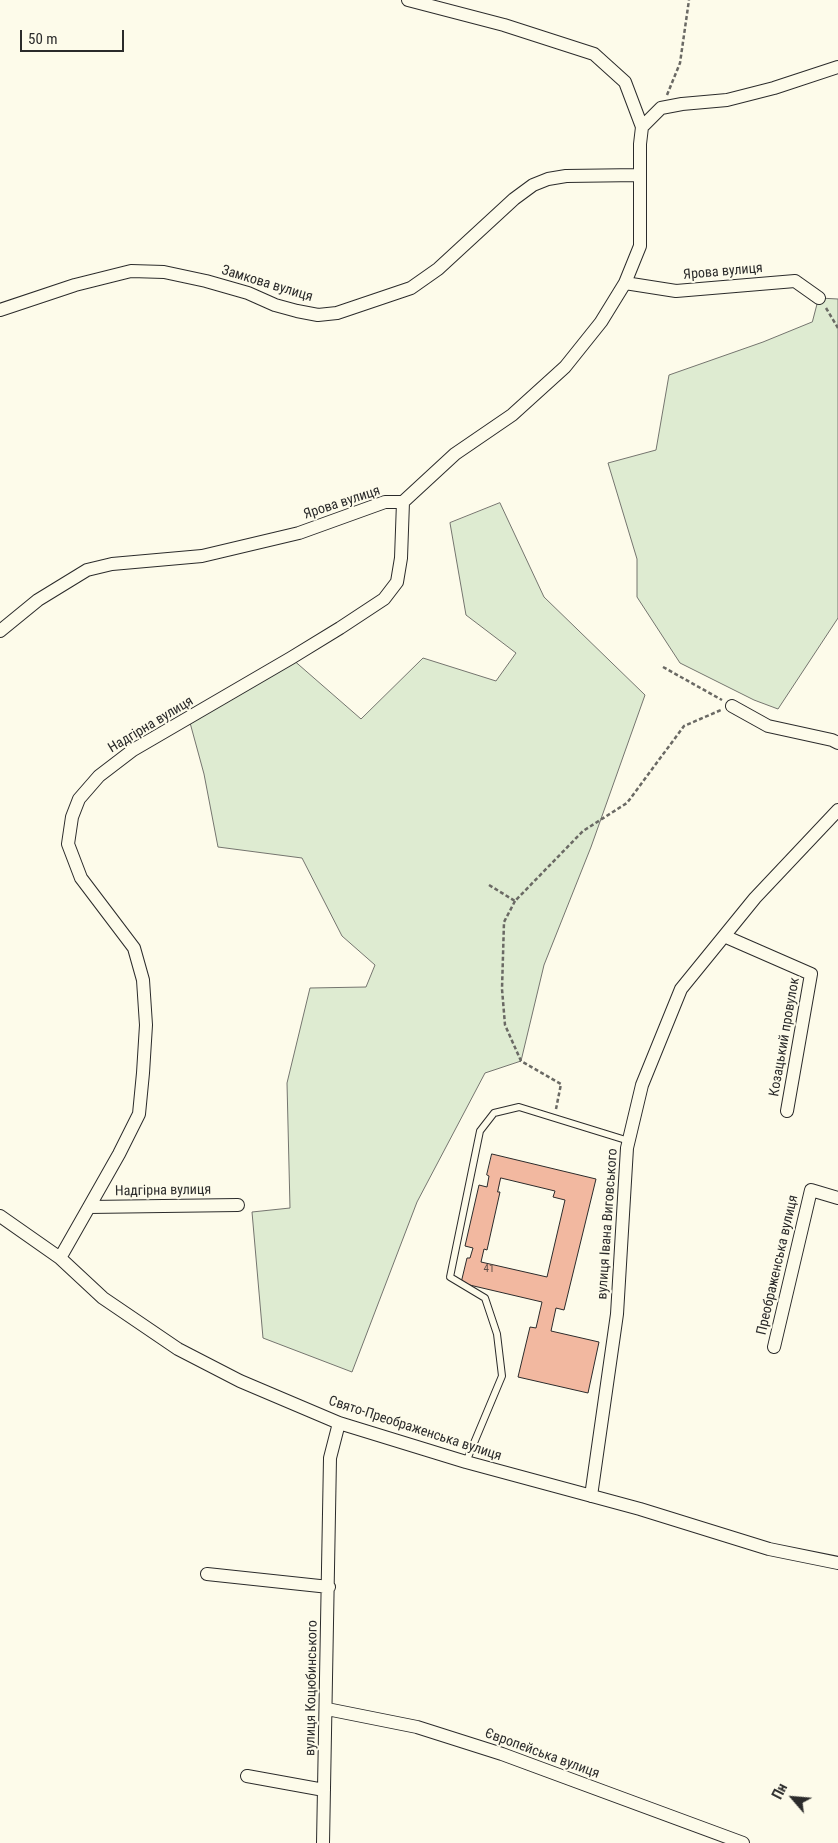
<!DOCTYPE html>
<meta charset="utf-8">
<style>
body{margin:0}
#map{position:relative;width:838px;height:1843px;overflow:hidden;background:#fdfbea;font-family:"Roboto Condensed",sans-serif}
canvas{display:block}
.north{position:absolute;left:768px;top:1773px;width:50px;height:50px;-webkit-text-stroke:4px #fdfbea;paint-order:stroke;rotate:297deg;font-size:14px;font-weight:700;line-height:20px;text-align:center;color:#2b2b2b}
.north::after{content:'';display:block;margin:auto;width:18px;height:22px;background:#2b2b2b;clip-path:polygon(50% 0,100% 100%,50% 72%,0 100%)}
.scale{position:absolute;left:20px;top:30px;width:104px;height:22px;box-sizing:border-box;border:2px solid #2b2b2b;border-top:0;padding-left:6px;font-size:15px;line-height:18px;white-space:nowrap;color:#2b2b2b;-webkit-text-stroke:4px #fdfbea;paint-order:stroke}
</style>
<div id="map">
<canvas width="838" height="1843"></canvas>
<div class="north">Пн</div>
<div class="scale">50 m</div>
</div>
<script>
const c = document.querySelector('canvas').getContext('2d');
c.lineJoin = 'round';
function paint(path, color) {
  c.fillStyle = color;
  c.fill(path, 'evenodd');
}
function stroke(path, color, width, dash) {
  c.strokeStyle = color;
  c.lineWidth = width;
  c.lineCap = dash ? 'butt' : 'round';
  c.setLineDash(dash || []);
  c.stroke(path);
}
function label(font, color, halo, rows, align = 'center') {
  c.font = font + ' "Roboto Condensed",sans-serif';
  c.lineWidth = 4;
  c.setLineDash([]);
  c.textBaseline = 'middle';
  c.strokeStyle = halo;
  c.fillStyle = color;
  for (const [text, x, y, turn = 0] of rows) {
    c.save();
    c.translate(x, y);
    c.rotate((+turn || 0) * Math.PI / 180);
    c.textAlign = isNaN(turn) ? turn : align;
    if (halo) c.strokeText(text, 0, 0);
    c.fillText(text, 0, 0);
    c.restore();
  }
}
const green = new Path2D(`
 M819 298 838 299V618L778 709 754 700 680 663 637 597V559L608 463 656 450 669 375 763 342 812 322Z
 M500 503 544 597 645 695 591 847 544 965 521 1061 485 1073 417 1202 352 1372 263 1338 252 1212 290 1208 287 1083 310 988 366 987 375 965 342 936 302 858 218 847 204 774 189 719 291 658 361 719 423 658 496 681 516 653 466 615 450 523Z`);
const building = new Path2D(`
 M492 1154 596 1179 564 1310 556 1308 551 1331 599 1342 588 1393 518 1377 530 1327 536 1328 542 1302 461 1283 467 1258H470L473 1248 465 1246 479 1185 487 1187 489 1176 487 1175ZM501 1178 555 1191 553 1197 565 1200 547 1277 481 1262 484 1249 487 1250 500 1192H498Z`);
const path = new Path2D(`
 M667 95 680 63 689 0
 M826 308 838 328
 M663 667 722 700
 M489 885 515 901 583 831 627 803 684 726 721 710
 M515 901 504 922 502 989 505 1025 521 1061 561 1084 556 1109`);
const service = new Path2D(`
 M466 1462 502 1376 497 1334 485 1298 450 1277 480 1131 494 1113 519 1107 629 1141`);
const minor = new Path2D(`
 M408 0 504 25 594 54 625 82 642 127
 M642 127 661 108 682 104 727 100 774 88 838 67
 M625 283 676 291 795 281 819 298
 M0 310 75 285 131 271 164 272 206 281 248 293 275 305 297 311 318 315 337 313 411 288 438 269 514 199 533 185 548 179 566 176 639 175
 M0 631 38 600 87 570 112 564 202 556 299 533 385 502H403L455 454 512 415 565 367 601 322 625 283 640 246V144L642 127
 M732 706 768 726 832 740 838 743
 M724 936 811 974 787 1111
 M89 1207 119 1154 139 1114 143 1073 146 1025 143 980 134 948 81 878 68 844 72 817 79 799 99 776 133 750 291 658 340 628 384 599 397 582 401 558 403 502
 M0 1216 60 1258 103 1298 178 1349 240 1381 339 1423 466 1462 640 1509 769 1549 838 1563
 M60 1258 89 1207 238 1205
 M774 1347 811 1190 838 1198
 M591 1496 617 1314 627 1148 642 1085 681 989 755 898 838 810
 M207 1574 329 1587
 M327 1709 417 1727 502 1754 743 1843
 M247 1776 324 1790
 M323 1843 330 1458 339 1423`);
const numberNames = [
 ["41",489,1269]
];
const streetNames = [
 ["Ярова вулиця",723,272,-5],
 ["Замкова вулиця",267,284,17],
 ["Ярова вулиця",342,503,-18],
 ["Надгірна вулиця",151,725,-31],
 ["Козацький провулок",785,1037,-80],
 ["Надгірна вулиця",163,1191,-1],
 ["вулиця Івана Виговського",608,1224,-86],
 ["Преображенська вулиця",778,1265,-77],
 ["Свято-Преображенська вулиця",415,1429,18],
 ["вулиця Коцюбинського",312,1688,-89],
 ["Європейська вулиця",542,1754,20]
];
paint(green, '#deebd1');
stroke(green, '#74746e', 1);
paint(building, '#f2b8a0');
stroke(building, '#2b2b2b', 1);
stroke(service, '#2b2b2b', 8);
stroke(minor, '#2b2b2b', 14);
stroke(path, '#6a6964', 2.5, [4, 2.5]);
stroke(service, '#fdfbea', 6);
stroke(minor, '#fdfbea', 12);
label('11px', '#5d4e48', null, numberNames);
label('14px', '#2b2b2b', '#fdfbea', streetNames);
</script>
